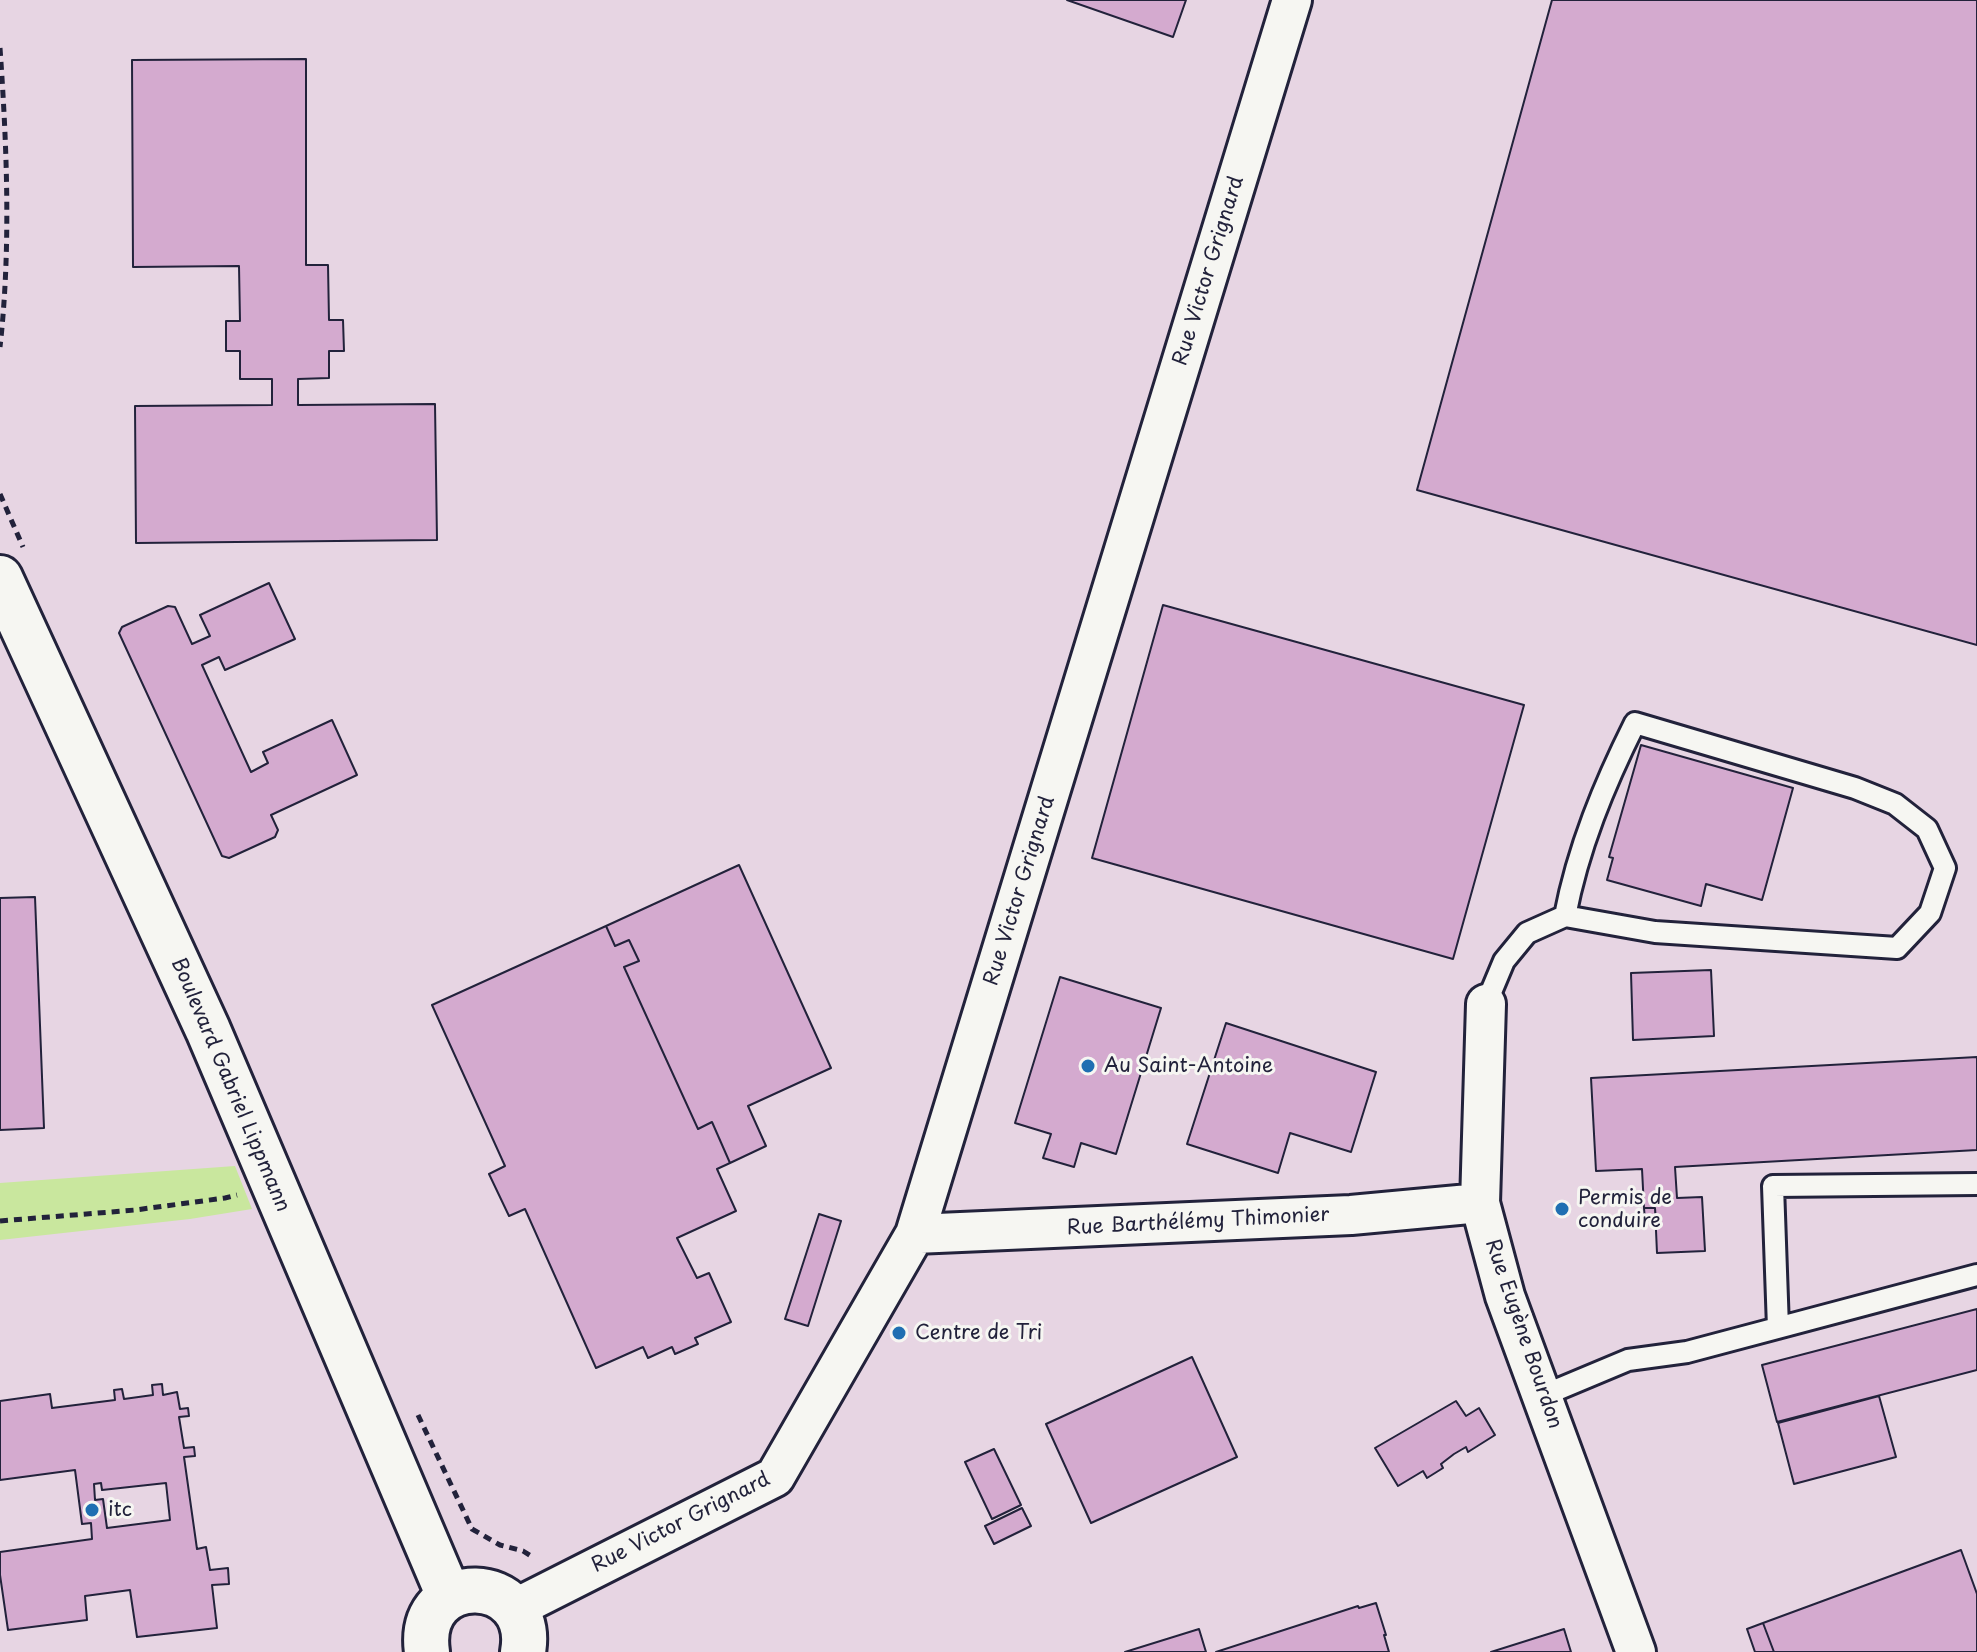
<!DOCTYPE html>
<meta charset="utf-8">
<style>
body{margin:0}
canvas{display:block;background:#efe7eb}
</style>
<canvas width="1977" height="1652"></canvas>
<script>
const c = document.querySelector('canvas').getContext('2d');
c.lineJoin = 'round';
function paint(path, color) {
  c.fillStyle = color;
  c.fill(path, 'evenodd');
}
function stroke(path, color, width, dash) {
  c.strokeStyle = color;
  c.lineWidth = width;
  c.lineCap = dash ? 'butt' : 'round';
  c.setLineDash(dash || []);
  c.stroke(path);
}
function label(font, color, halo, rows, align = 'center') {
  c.font = font + ' "Playpen Sans",sans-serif';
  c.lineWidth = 6;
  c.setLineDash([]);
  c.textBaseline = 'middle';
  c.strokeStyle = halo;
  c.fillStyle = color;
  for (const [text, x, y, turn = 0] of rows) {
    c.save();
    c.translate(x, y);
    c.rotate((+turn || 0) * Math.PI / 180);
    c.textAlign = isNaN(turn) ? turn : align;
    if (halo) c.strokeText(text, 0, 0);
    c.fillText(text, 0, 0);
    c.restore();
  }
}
const built = new Path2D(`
 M0 0H1977V1652H0Z`);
const green = new Path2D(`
 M235 1166 252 1209 190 1219 0 1240V1183Z`);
const building = new Path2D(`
 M1067 0H1186L1173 37Z
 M1552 0H1977V645L1417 490Z
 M306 59V265H328L329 320H343L344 351H329V378L298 379V405L435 404 437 540 136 543 135 406 272 405V379H240V351H226V321H240L239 266 133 267 132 60Z
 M269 583 295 639 225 670 219 657 202 665 251 772 268 763 263 752 332 720 357 775 271 815 278 830 275 837 229 858 222 856 119 633 122 627 168 606 175 607 192 644 210 636 200 615Z
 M1163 605 1524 705 1453 959 1092 858Z
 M1641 745 1793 788 1762 900 1706 884 1701 906 1607 880 1613 858 1609 857Z
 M739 865 831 1068 748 1106 766 1146 730 1163 712 1122 698 1129 624 967 639 961 629 940 615 946 606 926Z
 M35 897 44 1128 0 1130V898Z
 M606 926 615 946 629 940 639 961 624 967 698 1129 712 1122 730 1163 717 1169 736 1211 677 1238 697 1278 709 1273 731 1322 695 1338 698 1344 675 1354 672 1347 648 1358 643 1347 596 1368 525 1209 509 1216 489 1174 505 1166 432 1005Z
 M1711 970 1714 1036 1633 1040 1631 973Z
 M1060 977 1161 1008 1116 1154 1081 1143 1074 1167 1043 1158 1051 1134 1015 1123Z
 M1226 1023 1376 1072 1351 1152 1290 1133 1278 1173 1187 1144Z
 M1977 1057V1150L1675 1167 1677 1198 1702 1197 1705 1251 1657 1253 1655 1208H1644L1642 1169 1596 1171 1591 1078Z
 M1644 1208H1655L1656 1221H1645Z
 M819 1214 841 1221 808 1326 785 1319Z
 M1977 1309V1370L1777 1422 1762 1365Z
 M1192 1357 1237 1457 1091 1523 1046 1424Z
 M162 1384 163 1395 177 1392 180 1409 188 1408 189 1416 179 1417 184 1448 194 1447 195 1456 184 1457 197 1549 206 1547 210 1570 228 1568 229 1584 212 1585 217 1628 137 1637 130 1590 85 1596 87 1620 8 1630 0 1575V1552L92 1539 91 1523 82 1524 75 1470 0 1480V1401L50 1394 52 1408 115 1400 114 1390 122 1389 124 1399 153 1395 152 1385ZM101 1483 102 1490 166 1483 170 1520 107 1528 103 1499 95 1500 94 1484Z
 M1879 1396 1896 1457 1794 1484 1778 1423Z
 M1456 1401 1466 1416 1479 1408 1495 1435 1468 1452 1466 1447 1454 1454 1441 1464 1443 1468 1427 1478 1423 1471 1398 1486 1375 1448Z
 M994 1449 1021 1505 992 1519 965 1462Z
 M1022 1508 1031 1526 994 1544 985 1526Z
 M1961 1550 1977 1594V1652H1774L1763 1623Z
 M1376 1603 1386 1635H1384L1389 1652H1216L1358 1606 1359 1608Z
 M1763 1623 1774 1652H1755L1747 1629Z
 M1199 1629 1206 1652H1125Z
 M1564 1629 1571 1652H1491Z`);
const path = new Path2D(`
 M0 48C7 148 11 248 0 347
 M0 494 23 547
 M0 1221 135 1210 225 1198 237 1195
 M418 1415 472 1529 500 1545 523 1551 534 1558`);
const lane = new Path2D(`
 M1486 1004 1504 961 1527 933 1565 916C1578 848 1604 785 1635 723L1855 788 1895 804 1927 829 1945 868 1930 913 1897 948 1655 932 1565 916
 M1778 1328 1773 1186 1977 1184
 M1542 1396 1628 1360 1687 1352 1977 1275`);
const street = new Path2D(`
 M1486 1004 1480 1203 1505 1296 1636 1652
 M915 1234 1351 1215 1480 1203
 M514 1609 775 1477 915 1234 1292 0`);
const secondary = new Path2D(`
 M0 578 208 1030 449 1596
 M427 1652C415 1568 537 1572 523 1652`);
const markers = [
 [1088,1066,8,"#1f6fb2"],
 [1562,1209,8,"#1f6fb2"],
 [899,1333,8,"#1f6fb2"],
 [92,1510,8,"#1f6fb2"]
];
const streetNames = [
 ["Rue Victor Grignard",1209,271,-73],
 ["Rue Victor Grignard",1020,891,-73],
 ["Boulevard Gabriel Lippmann",230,1085,67],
 ["Rue Barthélémy Thimonier",1198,1222,-3],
 ["Rue Eugène Bourdon",1523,1334,71],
 ["Rue Victor Grignard",681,1523,-27]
];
const poiNames = [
 ["Au Saint-Antoine",1104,1066],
 ["Permis de",1578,1198],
 ["conduire",1578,1221],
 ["Centre de Tri",915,1333],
 ["itc",108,1510]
];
paint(built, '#e7d5e3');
paint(green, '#c9e79e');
paint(building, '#d4aacf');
stroke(building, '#22223b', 2);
stroke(lane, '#22223b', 26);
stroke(street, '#22223b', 44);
stroke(secondary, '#22223b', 50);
stroke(path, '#22223b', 5, [8, 6]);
stroke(lane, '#f6f6f2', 20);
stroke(street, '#f6f6f2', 38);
stroke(secondary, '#f6f6f2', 44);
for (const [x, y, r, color] of markers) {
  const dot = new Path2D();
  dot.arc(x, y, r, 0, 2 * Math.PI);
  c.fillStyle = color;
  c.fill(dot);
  stroke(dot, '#f6f6f2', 3);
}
label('20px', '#22223b', '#f6f6f2', streetNames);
label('20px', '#22223b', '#f6f6f2', poiNames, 'left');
</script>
